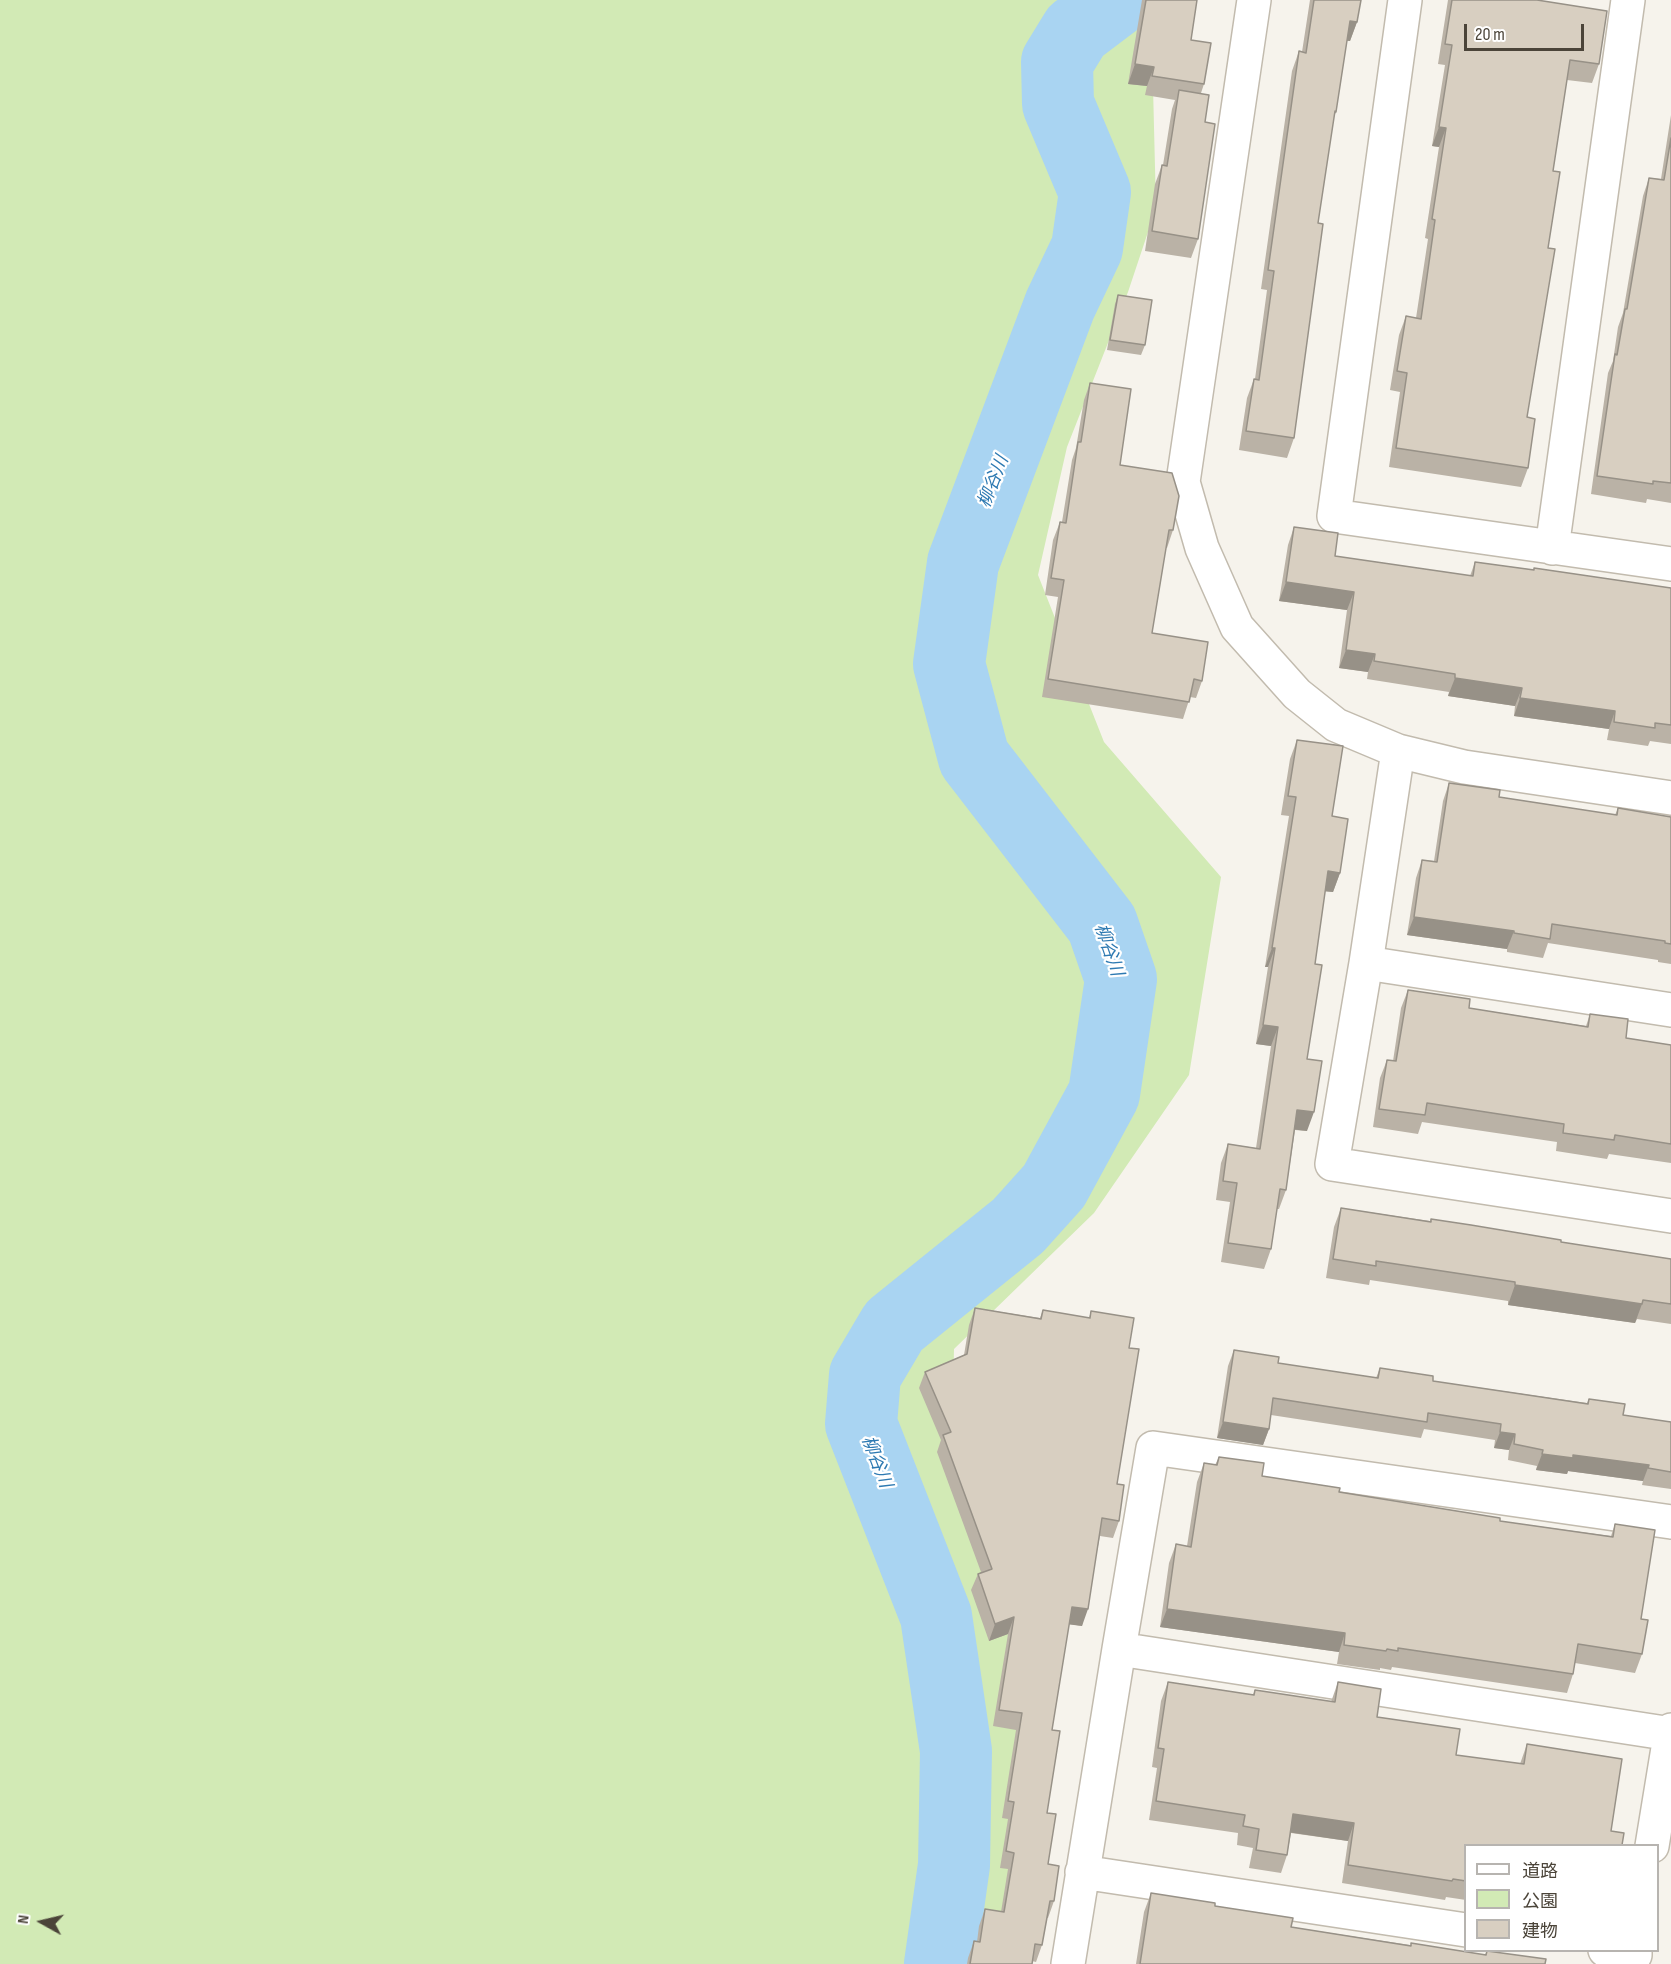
<!DOCTYPE html>
<meta charset="utf-8">
<style>
body{margin:0}
#map{position:relative;width:1671px;height:1964px;overflow:hidden;background:#f6f3ec;font-family:"Sofia Sans Condensed","Noto Sans JP",sans-serif}
canvas{display:block}
.legend{position:absolute;left:1464px;top:1844px;width:195px;height:108px;box-sizing:border-box;background:#fff;border:2px solid #b7b4b0;margin:0;padding:8px 10px;list-style:none;font-size:18px;color:#4b4439}
.legend li{display:flex;align-items:center;gap:12px;height:30px}
.legend b{width:30px;border:2px solid #b7b4b0}
.north{position:absolute;left:12px;top:1892px;width:60px;height:60px;-webkit-text-stroke:4px #fff;paint-order:stroke;rotate:278deg;font-size:16px;font-weight:700;line-height:24px;text-align:center;color:#4b4439}
.north::after{content:'';display:block;margin:auto;width:21px;height:27px;background:#4b4439;clip-path:polygon(50% 0,100% 100%,50% 72%,0 100%)}
.scale{position:absolute;left:1464px;top:24px;width:120px;height:27px;box-sizing:border-box;border:3px solid #4b4439;border-top:0;padding-left:8px;font-size:18px;line-height:21px;white-space:nowrap;color:#4b4439;-webkit-text-stroke:4px #fff;paint-order:stroke}
</style>
<div id="map">
<canvas width="1671" height="1964"></canvas>
<ul class="legend">
<li><b style="height:8px;background:#fff"></b>道路</li>
<li><b style="height:16px;background:#d2eab5"></b>公園</li>
<li><b style="height:16px;background:#d8cfc1"></b>建物</li>
</ul>
<div class="north">N</div>
<div class="scale">20 m</div>
</div>
<script>
const c = document.querySelector('canvas').getContext('2d');
c.lineJoin = 'round';
function paint(path, color) {
  c.fillStyle = color;
  c.fill(path, 'evenodd');
}
function stroke(path, color, width, dash) {
  c.strokeStyle = color;
  c.lineWidth = width;
  c.lineCap = dash ? 'butt' : 'round';
  c.setLineDash(dash || []);
  c.stroke(path);
}
function label(font, color, halo, rows, align = 'center') {
  c.font = font + ' "Sofia Sans Condensed","Noto Sans JP",sans-serif';
  c.lineWidth = 4.5;
  c.setLineDash([]);
  c.textBaseline = 'middle';
  c.strokeStyle = halo;
  c.fillStyle = color;
  for (const [text, x, y, turn = 0] of rows) {
    c.save();
    c.translate(x, y);
    c.rotate((+turn || 0) * Math.PI / 180);
    c.textAlign = isNaN(turn) ? turn : align;
    if (halo) c.strokeText(text, 0, 0);
    c.fillText(text, 0, 0);
    c.restore();
  }
}
const green = new Path2D(`
 M0 0H1182L1152 46 1156 208 1128 292 1067 447 1038 575 1104 742 1221 877 1189 1075 1094 1213 954 1349 952 1444 1031 1685 1018 1964H0Z`);
const river = new Path2D(`
 M940 1964 954 1865 956 1751 936 1616 861 1424 865 1375 894 1326 1018 1226 1054 1186 1104 1094 1121 979 1102 924 974 758 949 664 963 563 1060 305 1087 248 1095 192 1058 104 1057 62 1076 31 1117 0`);
const minor = new Path2D(`
 M1254 0 1183 482 1202 548 1237 627 1297 694 1336 725 1398 751 1464 767 1671 798
 M1405 0 1334 516 1671 564
 M1552 548 1628 0
 M1398 751 1366 963 1332 1164 1671 1216
 M1366 963 1671 1010
 M1119 1649 1671 1734
 M1652 1846 1671 1730
 M1082 1872 1466 1930
 M1605 1950 1635 1955V1950
 M1068 1964 1119 1649 1153 1448 1671 1522`);
const wall = new Path2D(`
 M1142 0H1197L1191 40 1204 84 1201 93 1205 122 1198 239 1191 258 1145 251 1155 184 1162 165H1163L1172 109 1175 100 1145 95 1147 86 1128 84Z
 M1310 0H1361L1357 22 1350 41H1347L1336 112 1333 119 1318 223 1294 438 1287 458 1239 450 1247 398 1254 379H1255L1267 290 1261 289 1292 71 1299 51 1302 52Z
 M1448 0H1537L1599 64 1592 83 1567 80 1553 171 1548 248 1527 417 1528 468 1521 487 1389 467 1400 392 1390 390 1399 335 1406 316 1416 318 1428 239 1425 238 1439 147 1432 146 1445 65 1438 64Z
 M1671 115V503L1647 499 1646 503 1591 494 1608 373 1613 361 1618 327 1623 313 1643 196 1649 178 1661 179Z
 M1118 295 1145 345 1141 355 1107 350 1115 304Z
 M1090 383 1120 465 1173 530 1167 548H1166L1152 633 1202 681 1196 698 1190 697 1183 719 1042 697 1058 597 1045 595 1053 540 1060 522H1062L1072 460 1076 448 1084 400Z
 M1294 527 1335 556 1470 576 1475 562 1671 588V744L1650 741 1648 746 1607 740 1609 729 1514 716 1515 706 1448 696 1449 692 1367 679 1368 672 1339 668 1347 610 1279 601 1288 545Z
 M1297 740 1332 816 1340 873 1333 892 1325 891 1315 964 1307 1059V1131L1295 1130 1286 1190 1279 1209H1277L1271 1249 1264 1269 1221 1262 1230 1202 1216 1200 1221 1163 1228 1144 1256 1148 1271 1046 1256 1044 1268 967H1265L1289 816 1281 815 1290 759Z
 M1449 783 1499 797 1615 815 1618 808 1671 817V964L1658 962V960L1548 943 1543 958 1507 952V949L1407 935 1416 878 1422 860 1434 861 1443 801Z
 M1408 990 1469 1008 1586 1026 1590 1014 1626 1038 1671 1045V1163L1609 1154 1607 1159 1556 1151 1557 1142 1422 1122 1418 1134 1373 1127 1380 1078 1387 1060 1393 1061 1401 1008Z
 M1341 1208 1430 1221 1431 1219 1561 1242 1671 1259V1324L1637 1319 1635 1323 1508 1305V1301L1370 1280 1369 1285 1326 1278 1334 1227Z
 M975 1308 1040 1318 1043 1310 1089 1318 1091 1311 1129 1348 1117 1484 1119 1521 1113 1538 1100 1536 1082 1626 1069 1624 1052 1730 1047 1813 1048 1864 1054 1901 1048 1918H1047L1042 1945 1036 1962 1032 1961V1964H967L968 1958 974 1941 977 1942 979 1926 985 1909 1001 1912 1008 1869 1000 1868 1008 1819 1002 1818 1016 1730 993 1726 1008 1634 989 1641 971 1590 978 1574 981 1572 937 1452 941 1440 919 1388 925 1372 964 1355 969 1325Z
 M1234 1350 1278 1363 1376 1378 1380 1368 1433 1381 1587 1403 1589 1399 1623 1415 1671 1422V1489L1642 1485 1643 1481 1568 1471 1567 1474 1536 1470 1537 1466 1508 1460 1509 1450 1494 1448 1495 1440 1424 1429 1421 1438 1271 1415 1269 1429 1263 1445 1217 1438 1228 1366Z
 M1219 1457 1262 1476 1339 1492 1500 1521 1611 1536 1615 1524 1641 1619 1642 1654 1635 1673 1575 1663 1573 1674 1567 1693 1392 1667 1391 1670 1380 1668V1670L1337 1664 1339 1652 1160 1627 1169 1563 1176 1544 1187 1546 1197 1482 1204 1463 1215 1465Z
 M1168 1682 1253 1695 1255 1690 1331 1702 1338 1682 1377 1717 1456 1755 1520 1764 1527 1744 1622 1759 1466 1845V1900L1446 1897 1445 1900 1342 1883 1348 1841 1291 1833 1287 1855 1281 1873 1249 1868 1253 1848 1237 1845 1238 1833 1149 1820 1157 1768 1152 1767 1161 1701Z
 M1151 1893 1215 1906 1291 1927 1410 1945 1485 1955 1487 1951 1545 1964H1136L1144 1912Z`);
const shadedWall = new Path2D(`
 M1350 21 1357 22 1350 41 1343 40Z
 M1135 64 1154 67 1147 86 1128 84Z
 M1439 127 1446 128 1439 147 1432 146Z
 M1286 582 1354 592 1347 610 1279 601Z
 M1346 650 1375 654 1368 672 1339 668Z
 M1455 678 1522 688 1515 706 1448 696Z
 M1520 698 1615 711 1609 729 1514 716Z
 M1328 871 1340 873 1333 892 1321 891Z
 M1414 917 1514 931 1507 949 1407 935Z
 M1272 948H1275L1268 967H1265Z
 M1263 1025 1278 1027 1271 1046 1256 1044Z
 M1297 1110 1314 1112 1307 1131 1290 1129Z
 M1515 1285 1642 1304 1635 1323 1508 1305Z
 M1223 1422 1269 1429 1263 1445 1217 1438Z
 M1500 1432 1515 1434 1509 1450 1494 1448Z
 M1542 1454 1573 1455 1649 1465 1643 1481 1568 1471 1567 1474 1536 1470Z
 M1072 1607 1088 1609 1082 1626 1066 1624Z
 M1167 1609 1345 1633 1339 1652 1160 1627Z
 M1014 1617 1008 1634 989 1641 995 1624Z
 M1293 1814 1354 1823 1348 1841 1287 1832Z`);
const building = new Path2D(`
 M1146 0H1197L1191 40 1211 43 1204 84 1152 76 1154 67 1135 64Z
 M1314 0H1361L1357 22 1350 21 1336 112 1335 111 1318 223 1323 224 1294 438 1246 431 1254 379 1259 380 1274 271 1268 270 1299 51 1306 53Z
 M1452 0H1537L1607 11 1599 64 1570 60 1553 171 1560 172 1548 248 1555 249 1527 417 1535 419 1528 468 1396 448 1407 373 1397 371 1406 316 1421 319 1435 220 1432 219 1446 128 1439 127 1452 45 1445 44Z
 M1179 90 1209 95 1205 122 1215 124 1198 239 1152 231 1162 165 1167 166Z
 M1671 138V483L1653 481V484L1597 476 1615 354 1617 355 1625 309H1627L1649 178 1664 180Z
 M1118 295 1152 300 1145 345 1110 340Z
 M1090 383 1131 389 1120 465 1172 473 1179 496 1173 530H1169L1152 633 1208 642 1202 681 1194 679 1189 702 1048 679 1064 580 1051 578 1060 522 1066 523 1078 442H1081Z
 M1294 527 1338 533 1335 556 1473 576 1475 562 1534 570V568L1671 588V725L1655 723V728L1614 722 1615 711 1520 698 1522 688 1455 678V674L1374 661 1375 654 1346 650 1354 592 1286 582Z
 M1297 740 1343 746 1332 816 1348 819 1340 873 1328 871 1315 964 1322 965 1307 1059 1322 1061 1314 1112 1297 1110 1286 1190 1280 1189 1271 1249 1228 1243 1237 1183 1223 1181 1228 1144 1260 1149 1278 1027 1263 1025 1275 948H1272L1296 797 1288 796Z
 M1449 783 1500 790 1499 797 1617 815 1618 808 1671 817V944L1665 943V941L1552 924 1550 939 1514 933V931L1414 917 1422 860 1437 862Z
 M1408 990 1470 999 1469 1008 1588 1027 1590 1014 1628 1019 1626 1038 1671 1045V1144L1615 1135 1614 1140 1563 1133 1564 1124 1427 1103 1425 1115 1379 1109 1387 1060 1396 1061Z
 M1341 1208 1431 1222V1219L1471 1225 1561 1240V1242L1671 1259V1304L1643 1300 1642 1304 1515 1285V1282L1376 1261V1266L1333 1259Z
 M975 1308 1041 1319 1043 1310 1090 1318 1091 1311 1134 1318 1129 1348 1139 1349 1117 1484 1124 1485 1119 1521 1102 1518 1088 1609 1072 1607 1052 1730 1060 1731 1047 1813 1056 1814 1048 1864 1059 1866 1054 1901H1050L1042 1945 1035 1944 1032 1964H970L974 1941 980 1942 985 1909 1004 1912 1014 1853 1006 1851 1014 1802 1008 1801 1022 1713 999 1710 1014 1617 995 1624 978 1574 992 1569 943 1435 951 1432 925 1372 967 1354Z
 M1234 1350 1279 1357 1278 1363 1378 1378 1380 1368 1433 1376V1381L1521 1394 1588 1404 1589 1399 1625 1404 1623 1415 1671 1422V1472L1648 1468 1649 1465 1573 1455V1458L1542 1454 1543 1450 1514 1444 1515 1434 1500 1432 1501 1424 1428 1413 1427 1422 1273 1398 1269 1429 1223 1422Z
 M1219 1457 1264 1463 1262 1476 1340 1488 1339 1492 1500 1518V1521L1613 1537 1615 1524 1655 1530 1641 1619 1648 1620 1642 1654 1578 1644 1573 1674 1398 1648V1651L1387 1649 1386 1651 1344 1645 1345 1633 1167 1609 1176 1544 1191 1547 1204 1463 1217 1465Z
 M1168 1682 1254 1695 1255 1690 1335 1702 1338 1682 1381 1689 1377 1717 1460 1729 1456 1755 1524 1764 1527 1744 1622 1759 1611 1831 1624 1833 1622 1845H1466V1881L1453 1879 1452 1881 1348 1865 1354 1823 1293 1814 1287 1855 1256 1850 1259 1829 1243 1826 1245 1815 1156 1801 1164 1749 1158 1748Z
 M1151 1893 1215 1903V1906L1293 1918 1291 1927 1411 1946V1943L1486 1955 1487 1951 1546 1959 1545 1964H1140Z`);
const waterNames = [
 ["柳谷川",994,482,-69],
 ["柳谷川",1108,950,71],
 ["柳谷川",876,1462,69]
];
paint(green, '#d2eab5');
stroke(river, '#a9d4f2', 72);
stroke(minor, '#c2bbae', 36);
stroke(minor, '#fff', 33);
paint(wall, '#bab2a6');
paint(shadedWall, '#979187');
paint(building, '#d8cfc1');
stroke(building, '#979187', 1.5);
label('italic 18px', '#2e7ab2', '#fff', waterNames);
</script>
